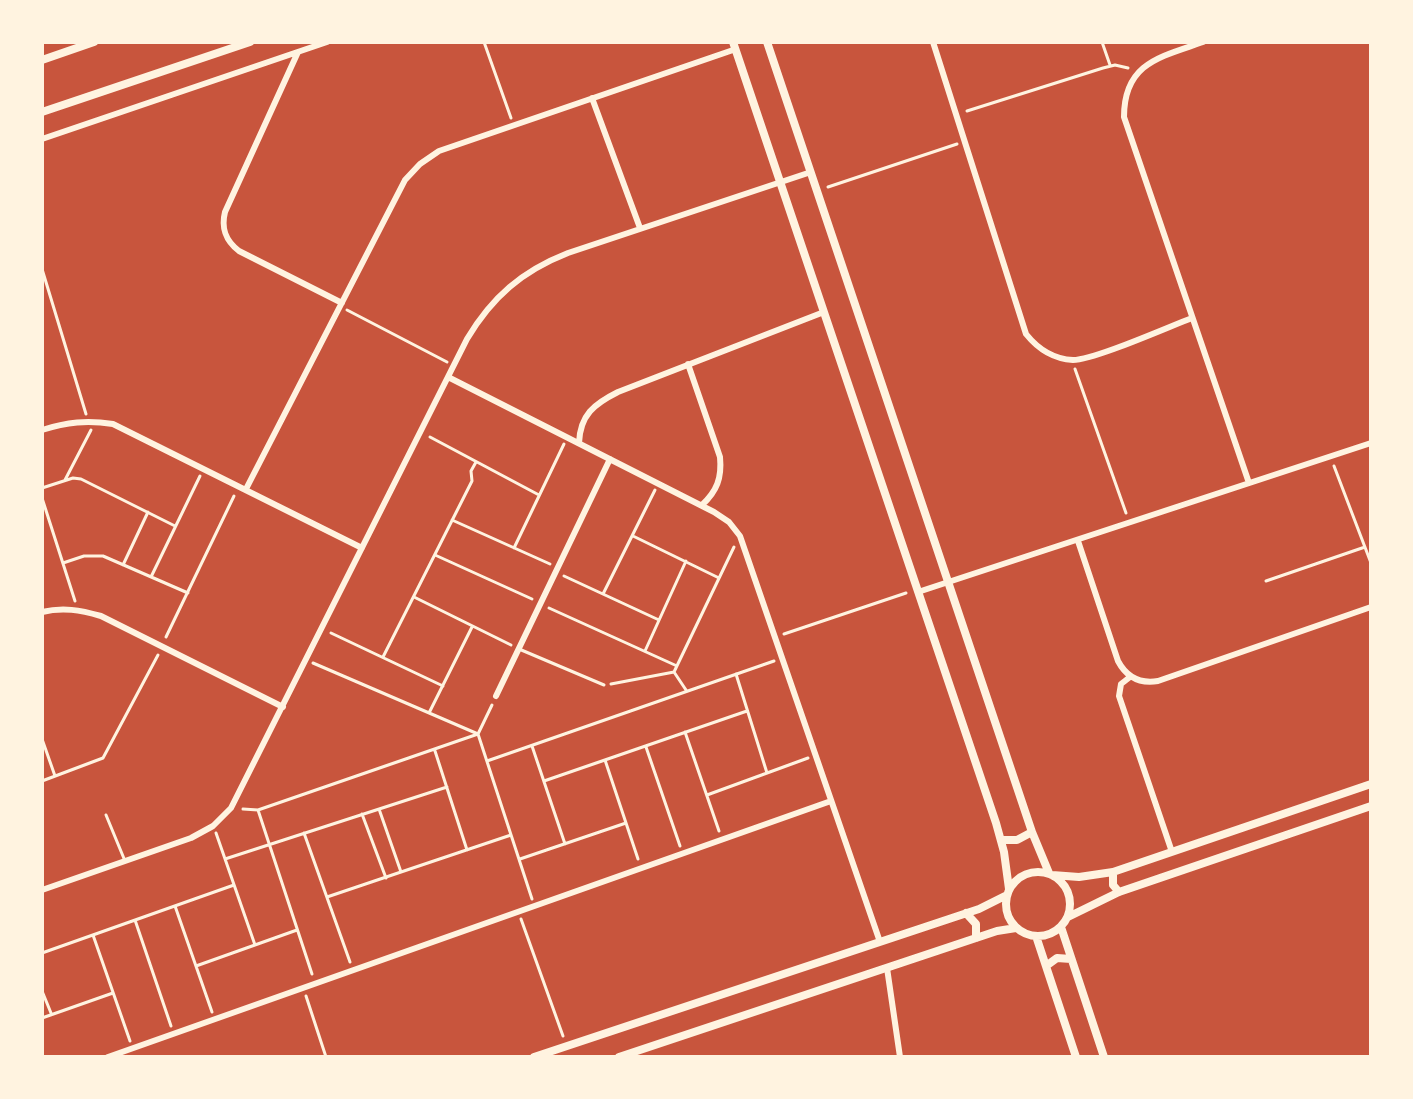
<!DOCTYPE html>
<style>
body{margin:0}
#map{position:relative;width:1413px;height:1099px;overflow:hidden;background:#c8553d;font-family:Arial,sans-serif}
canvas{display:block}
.frame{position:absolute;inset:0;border:44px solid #fff3e0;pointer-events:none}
</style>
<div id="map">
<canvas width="1413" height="1099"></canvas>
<div class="frame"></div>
</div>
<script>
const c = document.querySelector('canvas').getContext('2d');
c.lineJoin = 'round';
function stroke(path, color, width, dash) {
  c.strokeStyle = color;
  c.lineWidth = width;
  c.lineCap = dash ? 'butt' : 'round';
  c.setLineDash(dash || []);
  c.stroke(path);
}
const path = new Path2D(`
 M484 42 511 118
 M1102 42 1110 65
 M967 111 1103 68 1115 65 1128 68
 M828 187 957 144
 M42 269 86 414
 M347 310 447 362
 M1075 369 1126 513
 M430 437 539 495
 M1334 466 1371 563
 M65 480 91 430
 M42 488 73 478 81 479 175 526
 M42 498 75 601
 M452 520 550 564
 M633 536 719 578
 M514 548 564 444
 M435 555 532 599
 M63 563 84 556H103L188 593
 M123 565 148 512
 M564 576 659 620
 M151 577 200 476
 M1266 581 1365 547
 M603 594 655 490
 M414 597 511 645
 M549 608 677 666
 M331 633 443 686
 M784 634 906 593
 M166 637 234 496
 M645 651 686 561
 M383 657 472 481 471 471 476 462
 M313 663 478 734
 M736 674 767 773
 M611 684 674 672
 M686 690 674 672 734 547
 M492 705 478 734 532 899
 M429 713 472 627
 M685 732 719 831
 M42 739 55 776
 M532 746 565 844
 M646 747 680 846
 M435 751 467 850
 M605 760 638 859
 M487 761 774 661
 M42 781 103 758 158 655
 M544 781 747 711
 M707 795 808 758
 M243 809 258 810 478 734
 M379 809 401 872 327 897 401 872 511 835
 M258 810 312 974
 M362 814 386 878
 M216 833 255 945
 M304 833 350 962
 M225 859 447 787
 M520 859 626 823
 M175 906 212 1012
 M521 919 563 1036
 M135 920 171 1026
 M93 935 130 1041
 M42 953 234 885
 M196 966 297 930
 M42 991 51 1013
 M306 996 326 1057
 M42 1018 113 993`);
const service = new Path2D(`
 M519 649 604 685
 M106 815 125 861`);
const minor = new Path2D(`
 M933 42 1026 334C1038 349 1053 359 1073 360 1094 360 1168 327 1192 318
 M1203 42C1160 57 1124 63 1124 117L1249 483
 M298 52 225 212C221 228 225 240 239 251L342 303
 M592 98 640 228
 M42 139 327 42
 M688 364 720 457C722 478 717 491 702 505
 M448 377 714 512 729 522 740 536 880 942
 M42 430C67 422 87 420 113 424L362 548
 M579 443C580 415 594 404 618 392L824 312
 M246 489 405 180 420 164 439 151 736 49
 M1078 541 1118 661C1127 678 1140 684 1158 681L1371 607
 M918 592 1371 443
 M42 612C63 607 80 610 101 616L283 707
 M1130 677 1121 684 1119 696 1172 852
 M496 696 610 459
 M42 890 191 838 213 826 231 808 467 339C492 297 522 271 568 253L811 172
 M887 968 900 1057
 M108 1057 831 801`);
const tertiary = new Path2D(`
 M733 42 996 823 1004 852 1009 889
 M767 42 1032 832 1049 873
 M42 60 94 42
 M42 112 250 42
 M1001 840H1017L1032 832
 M1006 904a32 32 0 1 1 64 0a32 32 0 1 1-64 0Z
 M1113 872V885L1119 892
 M1052 875 1079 877 1113 872 1371 784
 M966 913 976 924V938
 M1068 917 1119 892 1371 806
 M1061 927 1104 1057
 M1036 936 1076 1057
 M1046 966 1057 958 1071 959
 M534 1057 979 909 1007 895
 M619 1057 997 931 1016 928`);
stroke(path, '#fff3e0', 3);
stroke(service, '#fff3e0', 3);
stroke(minor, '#fff3e0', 6);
stroke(tertiary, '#fff3e0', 8);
</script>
